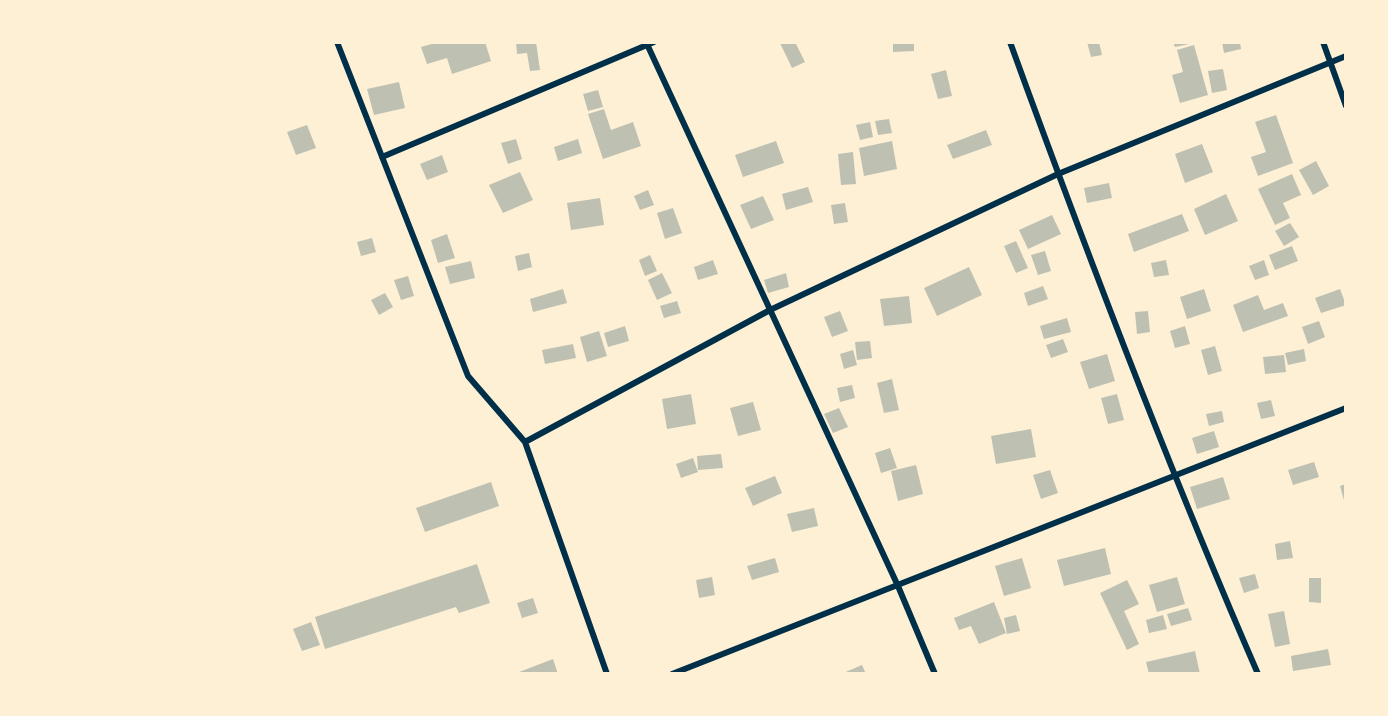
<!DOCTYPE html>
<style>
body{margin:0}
#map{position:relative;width:1388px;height:716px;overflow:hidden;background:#fdf0d5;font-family:"Roboto Condensed",sans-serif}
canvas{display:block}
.frame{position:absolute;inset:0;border:44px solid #fdf0d5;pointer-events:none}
</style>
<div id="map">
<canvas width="1388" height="716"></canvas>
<div class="frame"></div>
</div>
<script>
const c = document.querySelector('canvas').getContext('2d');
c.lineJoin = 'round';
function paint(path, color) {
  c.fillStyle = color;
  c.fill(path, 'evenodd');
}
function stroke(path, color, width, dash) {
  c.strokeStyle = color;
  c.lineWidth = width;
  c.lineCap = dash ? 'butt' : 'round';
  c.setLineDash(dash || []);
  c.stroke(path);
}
const building = new Path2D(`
 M439 42H485L491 61 452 74 447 58 427 64 421 47Z
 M516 42H536L540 70 530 71 527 53 517 54Z
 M783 42H795L805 62 792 68 780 43Z
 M893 42H914V51L893 52Z
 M1087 42H1099L1102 55 1091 57Z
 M1173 42H1194V43L1175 47Z
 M1222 42H1240L1241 49 1224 53Z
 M1194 45 1208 95 1180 103 1172 75 1183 72 1177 50Z
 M1223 69 1227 90 1212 93 1208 71Z
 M946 70 952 96 938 99 931 74Z
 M399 82 405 108 374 115 367 89Z
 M598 90 603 107 588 111 583 94Z
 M604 109 611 130 633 122 641 146 603 159 588 114Z
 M1276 115 1293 163 1258 176 1251 157 1266 152 1255 122Z
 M889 119 892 133 878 135 875 121Z
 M870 122 873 137 860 140 856 125Z
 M307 125 316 148 296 155 287 132Z
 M986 130 992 145 953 159 947 145Z
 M516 139 522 159 508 164 501 143Z
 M578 139 582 153 558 161 554 147Z
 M776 141 784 163 743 177 735 155Z
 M892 141 897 169 864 176 859 148Z
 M1202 144 1213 172 1185 183 1175 154Z
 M853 152 856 184 841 185 838 154Z
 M442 155 448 172 427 180 420 164Z
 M1316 161 1329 186 1313 195 1299 170Z
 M520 172 533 200 503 213 489 185Z
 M1292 174 1301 195 1283 203 1290 218 1275 225 1258 189Z
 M1109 183 1112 198 1087 203 1084 188Z
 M808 187 813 202 786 210 782 194Z
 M648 190 654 205 640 210 634 196Z
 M1226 194 1238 221 1205 235 1194 209Z
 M763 196 774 220 751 229 740 205Z
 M600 198 604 225 571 230 567 203Z
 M845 203 848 222 834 224 831 205Z
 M673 208 682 233 665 239 657 213Z
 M1182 214 1189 231 1134 252 1128 234Z
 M1052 215 1061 234 1028 249 1019 230Z
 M1290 223 1299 237 1284 246 1275 231Z
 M447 234 455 258 438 263 431 240Z
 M372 238 376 252 361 256 357 242Z
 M1016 241 1028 268 1016 273 1004 246Z
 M1292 246 1298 261 1275 270 1269 255Z
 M1045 251 1051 271 1038 275 1031 255Z
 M529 253 532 267 518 271 515 256Z
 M650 255 657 271 645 276 639 260Z
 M713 260 718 274 698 280 694 267Z
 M1166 260 1169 275 1154 277 1151 263Z
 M1264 260 1269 275 1255 280 1249 266Z
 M471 261 475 278 450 284 445 267Z
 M969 267 982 295 937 316 924 288Z
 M662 273 672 293 657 300 648 280Z
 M786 273 789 287 768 293 764 280Z
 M408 276 414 296 401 300 394 280Z
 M1043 286 1048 299 1028 306 1024 293Z
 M563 289 567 303 533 312 530 299Z
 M1204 289 1211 311 1187 319 1180 297Z
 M1340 289 1346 305 1321 313 1315 298Z
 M385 293 393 307 379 315 371 300Z
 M1258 295 1264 310 1283 303 1288 316 1243 332 1233 305Z
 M909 296 912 323 884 326 880 299Z
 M677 301 681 313 664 318 660 306Z
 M840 311 848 331 832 337 824 317Z
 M1148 311 1150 332 1137 334 1135 312Z
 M1067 318 1071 332 1044 339 1040 326Z
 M1319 321 1325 337 1308 344 1302 327Z
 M625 326 629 341 608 347 604 333Z
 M1185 326 1190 344 1175 348 1170 331Z
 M599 331 607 356 587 362 580 337Z
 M1063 339 1068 352 1051 358 1046 345Z
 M870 341 872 358 857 360 855 342Z
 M573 344 576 358 545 364 542 350Z
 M1215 346 1222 371 1208 375 1201 350Z
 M1304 349 1306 361 1288 365 1285 353Z
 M853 350 857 365 844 369 840 354Z
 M1107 354 1115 381 1089 389 1080 362Z
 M1284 355 1286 372 1265 374 1263 357Z
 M892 379 899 410 884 413 877 383Z
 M852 385 855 398 840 402 837 388Z
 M691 394 696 424 667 429 662 399Z
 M1117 394 1124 420 1108 424 1101 398Z
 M1271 400 1275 416 1261 419 1257 403Z
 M753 402 761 430 738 436 730 408Z
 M839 408 848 427 833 433 824 414Z
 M1222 411 1224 422 1209 426 1206 414Z
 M1031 429 1036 457 996 464 991 436Z
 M1214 431 1219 447 1197 454 1192 438Z
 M890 448 897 468 881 473 875 453Z
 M721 454 723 468 698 470 697 456Z
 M693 458 698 472 681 478 676 464Z
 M1314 462 1319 477 1293 485 1288 470Z
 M916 465 923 494 898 501 891 471Z
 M1050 470 1058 493 1041 499 1033 475Z
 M775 476 782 493 753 506 745 488Z
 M1223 477 1230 499 1197 509 1190 487Z
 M491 482 499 506 425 532 416 508Z
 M1346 484V504H1345L1340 486Z
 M814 508 818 526 792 532 787 514Z
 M1290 541 1293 558 1277 560 1275 544Z
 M1105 548 1111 574 1064 586 1057 560Z
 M775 558 779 572 752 580 747 566Z
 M1022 558 1031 588 1004 596 995 566Z
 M477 564 490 603 459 613 456 607 325 649 315 617Z
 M1255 574 1259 588 1244 593 1239 578Z
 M712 577 715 595 699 598 696 580Z
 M1177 577 1185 604 1157 612 1149 585Z
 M1309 578H1321V603L1309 602Z
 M1127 580 1139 604 1124 611 1139 644 1127 650 1100 593Z
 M533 598 538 613 522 618 517 603Z
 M994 602 1006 633 979 644 971 626 959 630 954 618Z
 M1188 608 1192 620 1171 626 1167 614Z
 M1284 611 1290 644 1275 647 1268 614Z
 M1016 615 1020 631 1007 634 1004 618Z
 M1163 615 1167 629 1149 633 1146 620Z
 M311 622 320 645 302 651 293 629Z
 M1328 649 1331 665 1293 671 1291 656Z
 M1195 651 1200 674H1149L1146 662Z
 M553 659 558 674H514Z
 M862 665 866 674H841Z`);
const minor = new Path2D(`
 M337 42 468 376 525 442 607 674
 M646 42 898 586 935 674
 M1010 42C1087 254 1168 467 1258 674
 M1323 42 1346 106
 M382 157 654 42
 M525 442 770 310 1058 174 1346 56
 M672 674 1346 408`);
paint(building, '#bec0b2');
stroke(minor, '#003049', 6);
</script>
